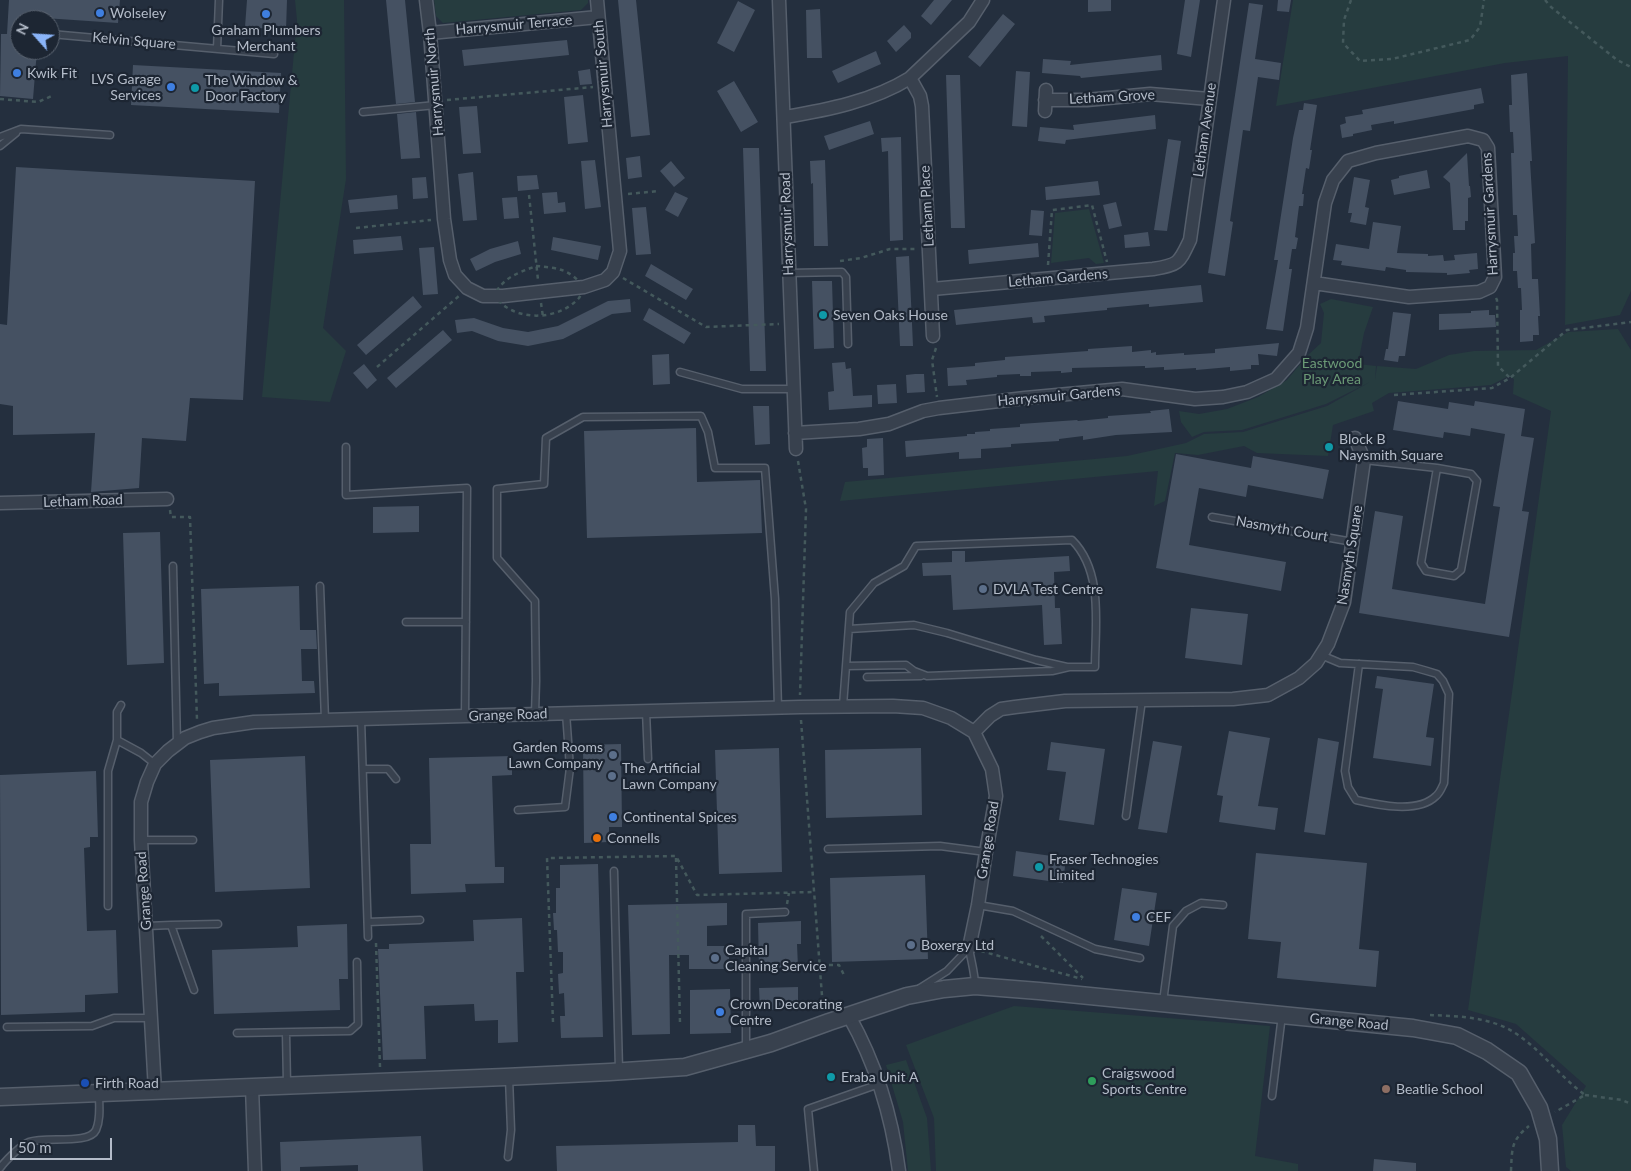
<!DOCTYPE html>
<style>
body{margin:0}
#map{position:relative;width:1631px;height:1171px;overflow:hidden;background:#242f3e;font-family:Lato,sans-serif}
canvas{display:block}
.north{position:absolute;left:10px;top:10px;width:50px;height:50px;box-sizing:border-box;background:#1d2633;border:1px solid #59626f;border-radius:50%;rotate:296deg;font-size:14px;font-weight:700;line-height:20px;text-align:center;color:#b4bcc9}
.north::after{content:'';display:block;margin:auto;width:18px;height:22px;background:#8ab4f8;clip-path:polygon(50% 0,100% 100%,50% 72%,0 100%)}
.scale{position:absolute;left:10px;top:1138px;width:102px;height:22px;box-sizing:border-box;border:2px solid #b4bcc9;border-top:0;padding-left:6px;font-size:15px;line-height:18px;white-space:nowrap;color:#b4bcc9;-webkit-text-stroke:4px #1d2633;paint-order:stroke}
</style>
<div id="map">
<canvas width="1631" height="1171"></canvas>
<div class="north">N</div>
<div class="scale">50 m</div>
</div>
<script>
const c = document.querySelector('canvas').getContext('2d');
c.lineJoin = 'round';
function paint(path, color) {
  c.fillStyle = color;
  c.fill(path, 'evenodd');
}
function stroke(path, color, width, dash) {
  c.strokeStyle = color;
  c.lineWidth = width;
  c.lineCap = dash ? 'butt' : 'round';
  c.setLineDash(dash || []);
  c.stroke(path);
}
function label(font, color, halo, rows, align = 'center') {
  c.font = font + ' Lato,sans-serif';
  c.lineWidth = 4.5;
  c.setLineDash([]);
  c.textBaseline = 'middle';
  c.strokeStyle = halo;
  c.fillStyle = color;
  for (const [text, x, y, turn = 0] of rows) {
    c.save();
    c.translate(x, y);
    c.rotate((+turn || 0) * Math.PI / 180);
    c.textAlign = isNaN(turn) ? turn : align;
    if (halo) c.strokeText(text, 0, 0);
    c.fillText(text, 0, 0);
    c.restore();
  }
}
const green = new Path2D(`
 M295 0H344L346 179 323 328 346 351 330 402 262 397 297 20Z
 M434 0H588V3L581 10 443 23 436 16Z
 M1293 0H1631V291L1620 315 1565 325 1568 56 1505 63 1276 106Z
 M1089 209 1104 263 1096 264 1089 258 1051 263 1055 213Z
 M1331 299 1373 307 1364 333 1358 364 1376 366 1375 380 1377 366 1416 369 1449 355 1474 351 1536 350 1568 332 1618 329 1631 350V1171H1571L1566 1167 1562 1125 1586 1086 1516 1024 1468 1010 1551 411 1513 394 1514 379 1509 376 1491 385 1389 393 1372 403 1374 411 1333 425 1328 456 1257 453 1244 446 1198 455 1175 453 1165 501 1154 506 1158 471 840 501 845 482 1127 456 1186 443 1204 434 1243 432 1327 406 1370 382 1326 404 1242 430 1204 432 1192 437 1181 422 1179 411 1199 414 1227 409 1258 397 1287 380 1308 355 1321 343 1324 313 1320 304Z
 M1014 1006 1270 1026 1255 1156 1298 1164V1171H936L934 1118 906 1045Z
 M906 1060 927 1118 931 1171H908L903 1122 886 1065Z`);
const building = new Path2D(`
 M9 0H120L118 23 44 18V20H20V50H37L33 99 0 96 1 34H7Z
 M247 0H287L286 30 245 27Z
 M386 0H405L415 102 396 104Z
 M618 0H636L650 135 631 137Z
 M934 0H952L931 25 921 16Z
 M1088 0H1111V11L1088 12Z
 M1185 0H1200L1191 57 1177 54Z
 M1278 0H1291L1289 12 1277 11Z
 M738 1 755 10 734 52 717 43Z
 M1249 3 1263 5 1255 59 1281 63 1279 80 1258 77 1250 131 1243 130 1230 221 1233 222 1225 276 1208 273Z
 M820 9 822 58H807L806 10Z
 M1003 14 1015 24 980 67 968 57Z
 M904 25 911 33V38L896 52 887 41Z
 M567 40 569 55 464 66 462 50Z
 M876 51 881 64 838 83 832 71Z
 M1161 55 1162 70 1081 78 1080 76 1042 73 1043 59 1071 61 1070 65Z
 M133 65 281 73 279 113 131 105Z
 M590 69 592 84 580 85 578 71Z
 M1016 71 1030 72 1027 127 1012 126Z
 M1527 73 1532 161H1530L1535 243 1531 244 1532 279H1538L1540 316H1538L1539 335H1533V341L1520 342V310H1522L1521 288H1518L1517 271H1513V253H1515L1514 236H1518L1517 215H1513L1511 153H1514L1513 132H1510L1509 105H1512L1511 75Z
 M946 75H960L965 228H951Z
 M734 81 758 122 741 132 717 91Z
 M1481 88 1484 103 1474 105V109L1394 124V121L1371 125 1372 130 1353 134V136L1342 138 1340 125 1346 123 1345 117 1363 114 1362 110Z
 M583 95 588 142 568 144 564 97Z
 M1304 103 1317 105 1310 150H1312L1309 169 1306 168 1302 194H1304L1303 206H1299L1295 237 1298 238 1296 249H1292L1289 269H1292L1283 331 1266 329 1278 260H1274L1293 138 1299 110H1303Z
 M477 106 481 153 463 154 459 107Z
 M416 112 420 158 401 159 397 114Z
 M1155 115 1156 129 1066 140 1065 144 1038 141 1040 127 1074 130 1073 125Z
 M870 121 874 134 829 150 824 136Z
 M901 137 903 240 890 241 888 151 882 152 881 138Z
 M1168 139 1181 141 1167 231 1154 230Z
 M743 148H759L766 371H750Z
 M1467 153 1469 186H1470L1471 197 1468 198V221H1465V230H1453L1450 183 1443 177Z
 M640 156 642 177 628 179 626 158Z
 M595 160 601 207 585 209 581 161Z
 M825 160 828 246H814L813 183 811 184 810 161Z
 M671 161 685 178 674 187 660 171Z
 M16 167 255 181 243 400 190 398 186 441 142 438 139 488 91 492 95 433 13 435V406L0 404V324L7 325Z
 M1427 170 1430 188 1394 195 1391 180 1399 178V176Z
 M473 172 477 220 463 221 458 174Z
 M537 175 539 189 518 191 517 176Z
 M426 177 428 198 413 199 412 178Z
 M1354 177 1370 180 1365 207 1369 208 1366 225 1350 222 1352 213H1348Z
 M1098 181 1100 195 1046 200 1045 187Z
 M557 192 558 203 565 202 566 212 544 214 542 193Z
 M675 192 688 198 678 217 665 210Z
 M397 195 398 209 350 213 348 200Z
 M517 197 519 218 504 219 502 198Z
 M1116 202 1122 226 1109 229 1103 205Z
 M646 207 651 254 636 255 632 208Z
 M1031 210 1044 211 1042 236 1029 235Z
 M1373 222 1401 226 1397 253 1428 254V256L1443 255 1444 261 1455 260 1454 255 1477 253 1478 269 1469 270 1470 273 1447 275V273L1406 272V270L1386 267 1385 271 1341 265 1342 261 1333 260 1336 244 1369 249Z
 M1148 232 1150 246 1125 248 1124 235Z
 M401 236 403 250 354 254 353 240Z
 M553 237 601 246 598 260 551 250Z
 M518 241 521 254 495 262 476 271 470 259 490 249Z
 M1038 243 1039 257 969 264 968 250Z
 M434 247 438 294 423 295 419 248Z
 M909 256 913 346H900L896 257Z
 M651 264 693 289 686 300 645 276Z
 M812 281H832L834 348 814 349Z
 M1201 285 1203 302 1149 307V304L1107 308V310L1044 316 1045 322 1033 323 1032 317 956 325 954 310Z
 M413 296 422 307 366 355 357 345Z
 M630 299 631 312 612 314 563 339 528 346 498 341 472 331 457 333 455 320 474 318 503 328 528 332 558 326 608 301Z
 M649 308 691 333 684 344 643 320Z
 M1489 310V315H1495L1496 327 1439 330V314L1471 313V311Z
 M1393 312 1411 314 1405 356H1399L1398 362 1384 360 1386 349H1388Z
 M443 330 452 340 396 388 387 378Z
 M1279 343 1277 356 1258 354 1259 365H1251V369L1230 371V367L1196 370V368L1164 370V367L1145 368V366L1072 368V372L1061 373V371L1031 372V376H1020V374L997 375V377L966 380 967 385 948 386 947 368 975 366V363L1005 360V357L1088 351V349L1132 346V352L1151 350V353L1156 352V355L1184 353V355L1215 353V349Z
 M669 354 670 384 653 385 652 355Z
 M845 362 846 369 851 368 853 396 872 395V407L829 410 828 392 834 391 832 363Z
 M364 364 377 380 367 389 353 373Z
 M915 374H924L925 392 907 393 906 375Z
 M896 384 897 403 878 404 877 385Z
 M1398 401 1448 409 1449 402 1474 406 1475 401 1525 409 1521 436 1534 438 1522 511 1529 512 1509 637 1359 613 1375 511 1403 516 1392 589 1485 604 1500 507 1493 506 1505 434 1471 428 1470 436 1444 432 1443 438 1393 430Z
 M753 406H769L770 444 755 445Z
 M1169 409 1172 432 1116 435 1083 440V436L1059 439V441L1011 444V447L981 449V458L959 459V452L906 457 905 441 967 436V434H975V432L990 431V429L1020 427V424L1077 420 1078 421 1108 418V416L1151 413 1150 411Z
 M696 428 697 482 760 480 762 533 587 538 584 431Z
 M883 438 884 475 868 476V468H863L862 448 867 447V439Z
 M1176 454 1251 468 1253 456 1329 470 1323 499 1248 485 1246 497 1199 488 1189 545 1286 562 1281 591 1156 568Z
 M419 506V532L373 533V507Z
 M160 532 164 663 127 665 123 533Z
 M952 551H965V562L1069 556 1070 571 1054 572 1055 608H1060L1062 644 1044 645 1042 605 953 610 951 575 923 576 922 563 952 562Z
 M299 586 300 630H316L317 649H301L302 681H314L315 693 219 696V683L204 684 201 589Z
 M1191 608 1248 614 1242 665 1185 658Z
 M1377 676 1434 684 1426 737 1434 738 1431 766 1373 758 1383 689 1375 688Z
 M1229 731 1270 738 1258 806 1278 808 1275 830 1219 822 1223 796 1217 795Z
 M1318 738 1339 742 1325 835 1304 832Z
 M1153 741 1182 746 1167 833 1138 829Z
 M1051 742 1105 749 1094 825 1059 820 1066 772 1047 770Z
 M621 744 622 827H609V842L584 843 583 745Z
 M779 748 782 872 719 874 715 750Z
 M921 748 922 815 826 818 825 750Z
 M305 756 310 888 215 892 210 760Z
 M512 756V775L492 776 495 867H504V883L465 884 466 892 411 894 410 844H431L429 758Z
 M96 771 98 837H90V847L84 848 87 931 116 930 118 993 85 995V1012L1 1015 0 775Z
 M1016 851 1066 858 1063 883 1013 876Z
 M1256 853 1367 863 1359 949 1379 951 1376 987 1277 978 1281 942 1248 939Z
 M598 864 603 1037 561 1038 560 1016H565L564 993 559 994 558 974 563 973V952H558L557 930H554L553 913H556V888H560V865Z
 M925 875 928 959 832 962 830 878Z
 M1122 888 1157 893 1149 946 1114 940Z
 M727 903V925L707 926V946H729V969H689V955H669L670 1034 632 1035 628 905Z
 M522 918 524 972H516L518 1042 498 1043V1020L475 1021 474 1004 424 1006 426 1059 383 1060 378 949H389V944L474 941 473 920Z
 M801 921V944H797L798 967 759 968 758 923Z
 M347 924 348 979H339L340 1010 214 1014 212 950 298 947 297 926Z
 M798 987V1009L760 1010 759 988Z
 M730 989 731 1033 690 1034V990Z
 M738 1125H755L756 1146H775V1171H557L556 1146 738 1142Z
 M421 1136 423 1171H358V1165L300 1167V1171H281L280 1142Z
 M1374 1159 1416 1163V1171H1373Z`);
const path = new Path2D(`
 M1351 0 1344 20 1343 43 1360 61 1392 59 1470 40 1480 27 1484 0
 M1545 0 1551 7 1617 60 1631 67
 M0 99 38 102 54 95
 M447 100 593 87
 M628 194 659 191
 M529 195 538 280
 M356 228 431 220
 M840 261 861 258 890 249H916
 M1048 265 1052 210 1092 205 1107 262
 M536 266C559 268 569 269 584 287 583 290 581 295 579 298 561 318 527 321 506 307 501 304 497 299 494 296 503 277 518 273 536 266Z
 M623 278 706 327 779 324
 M1496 298 1497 300 1498 366 1510 378
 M541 303 543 317
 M936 348 932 360 937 397
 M377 367 459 296
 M1394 395 1492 388 1510 378 1567 330 1631 322
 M798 461 806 509 800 695
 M170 510 171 517H190L197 720
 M801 720 823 1009
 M676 858 680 1023
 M787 904 789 893
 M1041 936 1083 978
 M376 943 380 1067
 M981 951 1082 979
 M821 965H839L844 975
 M1430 1015C1457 1016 1488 1017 1512 1031 1540 1048 1559 1076 1585 1095L1555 1112
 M553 1022 547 858 676 856 697 895 814 892
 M1585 1095 1622 1100 1631 1104
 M1511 1171C1512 1149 1511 1140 1529 1126`);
const service = new Path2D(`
 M51 34 274 54
 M217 49 219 0
 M363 112 436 105
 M0 137 21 129 110 135
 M0 146 16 133
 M789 273 842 272 846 277 848 344
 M680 372 742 389H793
 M346 447V495L467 488 465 716
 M1364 460 1437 468
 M1437 468 1471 474 1477 481 1461 570 1454 576 1426 571 1421 563Z
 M1212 517 1353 542
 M173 566 177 744
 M320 586 325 720
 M406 622H466
 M849 629 914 625 947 633 1036 660 1067 667
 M1321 655 1340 663 1413 667 1427 671 1437 674 1443 681 1449 694 1444 783C1442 787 1440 793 1436 796 1418 814 1378 805 1356 800L1348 787 1345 771 1359 664
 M867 677 921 676
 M843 706 850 612 874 583 904 566 916 546 1072 540C1104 572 1095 626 1095 667H1069L1052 671 927 676 914 671 906 665 846 666
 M646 711 648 759
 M535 714 536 681 535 601 497 558V489L544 484 546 438 583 417 701 416 708 432 715 468H765L775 599 778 708
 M361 719 368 937
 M117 740 141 753 155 764
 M363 769H388L396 779
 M518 810 565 807 570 768 566 713
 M1126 816 1142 700
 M141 840H193
 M828 849 940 846 986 852
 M614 871 619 1070
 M978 905 1013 911 1095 949 1140 958
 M108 906V771L117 740V712L121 705
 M368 922 420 920
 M171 925 218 924
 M147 926 171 925 194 990
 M969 948C971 961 975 973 975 986
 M920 988 947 971 969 948
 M1163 1002 1173 926 1186 911 1201 903 1223 905
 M7 1027 92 1026 114 1018H151
 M237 1033 350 1031 358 1024 357 962
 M286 1033 287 1084
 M746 1048V914L785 912
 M1272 1096 1282 1015
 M508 1157 511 1130 509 1078
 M0 1168C6 1160 21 1145 29 1142 46 1136 89 1145 96 1130 101 1119 99 1105 99 1094
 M814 1171 808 1109 879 1084`);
const minor = new Path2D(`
 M426 0 430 33 444 219 450 260 455 275 467 288 483 296H503L584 287 605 280 613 272 620 251 597 0
 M779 0 796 449
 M430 33 598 17
 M910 78 920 96 922 106 933 336
 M1045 100H1087L1150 94 1209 99
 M1045 111 1046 90
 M785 117C827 110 873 101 910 78L969 22 983 0
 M932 289 1153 269C1179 265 1179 263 1190 240L1224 0
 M795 433 859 429 889 424 923 411 939 408 1025 398 1122 389 1195 399 1223 397 1247 392 1276 379 1299 353 1307 328 1325 203 1333 180 1348 161 1376 153 1468 136 1483 140 1488 148 1495 277 1490 287 1479 292 1409 297 1314 283
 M0 503 167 499
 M974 732 990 716 1001 709 1015 707 1065 701 1233 699 1268 695 1299 678 1316 663 1328 644 1344 602 1364 460 1355 438
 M849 1016C876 1064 892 1117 899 1171
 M252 1087 255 1171
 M155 1091 141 840V802L147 782 155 764 168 751 185 738 200 732 213 728 254 722 465 716 800 707 893 706 923 708 951 718 974 732 992 769 996 796 986 852 978 905 969 948`);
const tertiary = new Path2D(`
 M0 1097 505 1077 610 1072 685 1067 771 1043 829 1022 907 996 944 989 975 986 1039 991 1413 1028 1457 1036 1487 1051 1519 1073 1539 1108 1548 1139 1550 1171`);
const markers = [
 [100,13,5,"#3f7fe0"],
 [266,14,5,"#3f7fe0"],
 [17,73,5,"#3f7fe0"],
 [171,87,5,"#3f7fe0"],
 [195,88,5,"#0f9aa8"],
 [823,315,5,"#0f9aa8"],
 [1329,447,5,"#0f9aa8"],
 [983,589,5,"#5c6f8a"],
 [613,755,5,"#5c6f8a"],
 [612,776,5,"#5c6f8a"],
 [613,817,5,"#3f7fe0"],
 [597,838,5,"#e8710a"],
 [1039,867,5,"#0f9aa8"],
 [1136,917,5,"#3f7fe0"],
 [911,945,5,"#5c6f8a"],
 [715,958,5,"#5c6f8a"],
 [720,1012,5,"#3f7fe0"],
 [831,1077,5,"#0f9aa8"],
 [1092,1081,5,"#2e9e5b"],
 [85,1083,5,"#1a4fb4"],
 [1386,1089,5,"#8d6e63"]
];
const poiNames = [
 ["Wolseley",110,13],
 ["Graham Plumbers",266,30,"center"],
 ["Merchant",266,46,"center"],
 ["Kwik Fit",27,73],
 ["LVS Garage",161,79,"right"],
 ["Services",161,95,"right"],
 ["The Window &",205,80],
 ["Door Factory",205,96],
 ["Seven Oaks House",833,315],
 ["Block B",1339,439],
 ["Naysmith Square",1339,455],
 ["DVLA Test Centre",993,589],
 ["Garden Rooms",603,747,"right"],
 ["Lawn Company",603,763,"right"],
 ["The Artificial",622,768],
 ["Lawn Company",622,784],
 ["Continental Spices",623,817],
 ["Connells",607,838],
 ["Fraser Technogies",1049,859],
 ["Limited",1049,875],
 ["CEF",1146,917],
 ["Boxergy Ltd",921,945],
 ["Capital",725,950],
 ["Cleaning Service",725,966],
 ["Crown Decorating",730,1004],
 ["Centre",730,1020],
 ["Craigswood",1102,1073],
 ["Sports Centre",1102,1089],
 ["Eraba Unit A",841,1077],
 ["Firth Road",95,1083],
 ["Beatlie School",1396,1089]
];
const streetNames = [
 ["Harrysmuir Terrace",514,25,-5],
 ["Kelvin Square",134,41,5],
 ["Harrysmuir South",603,74,-95],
 ["Harrysmuir North",434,82,-95],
 ["Letham Grove",1112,97,-3],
 ["Letham Avenue",1205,130,-82],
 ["Letham Place",927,206,-93],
 ["Harrysmuir Gardens",1490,214,-93],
 ["Harrysmuir Road",787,224,-92],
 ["Letham Gardens",1058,278,-5],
 ["Harrysmuir Gardens",1059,396,-5],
 ["Letham Road",83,501,-2],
 ["Nasmyth Court",1282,529,10],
 ["Nasmyth Square",1350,555,-81],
 ["Grange Road",508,715,-2],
 ["Grange Road",988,840,-81],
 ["Grange Road",144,891,-94],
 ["Grange Road",1349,1022,5]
];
const parkNames = [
 ["Eastwood",1332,363],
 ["Play Area",1332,379]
];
paint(green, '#263c3f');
paint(building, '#455162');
stroke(service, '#565f6c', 9);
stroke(minor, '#565f6c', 15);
stroke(tertiary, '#565f6c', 19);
stroke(path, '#44595c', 2.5, [4, 4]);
stroke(service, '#38414e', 6);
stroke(minor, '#38414e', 12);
stroke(tertiary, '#38414e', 16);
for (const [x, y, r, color] of markers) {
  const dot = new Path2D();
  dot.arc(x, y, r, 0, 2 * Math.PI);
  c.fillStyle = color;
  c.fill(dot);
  stroke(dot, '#1d2633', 2);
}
label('14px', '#b4bcc9', '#1d2633', poiNames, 'left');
label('14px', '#b4bcc9', '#1d2633', streetNames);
label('14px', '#6b9a76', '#1d2633', parkNames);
</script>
